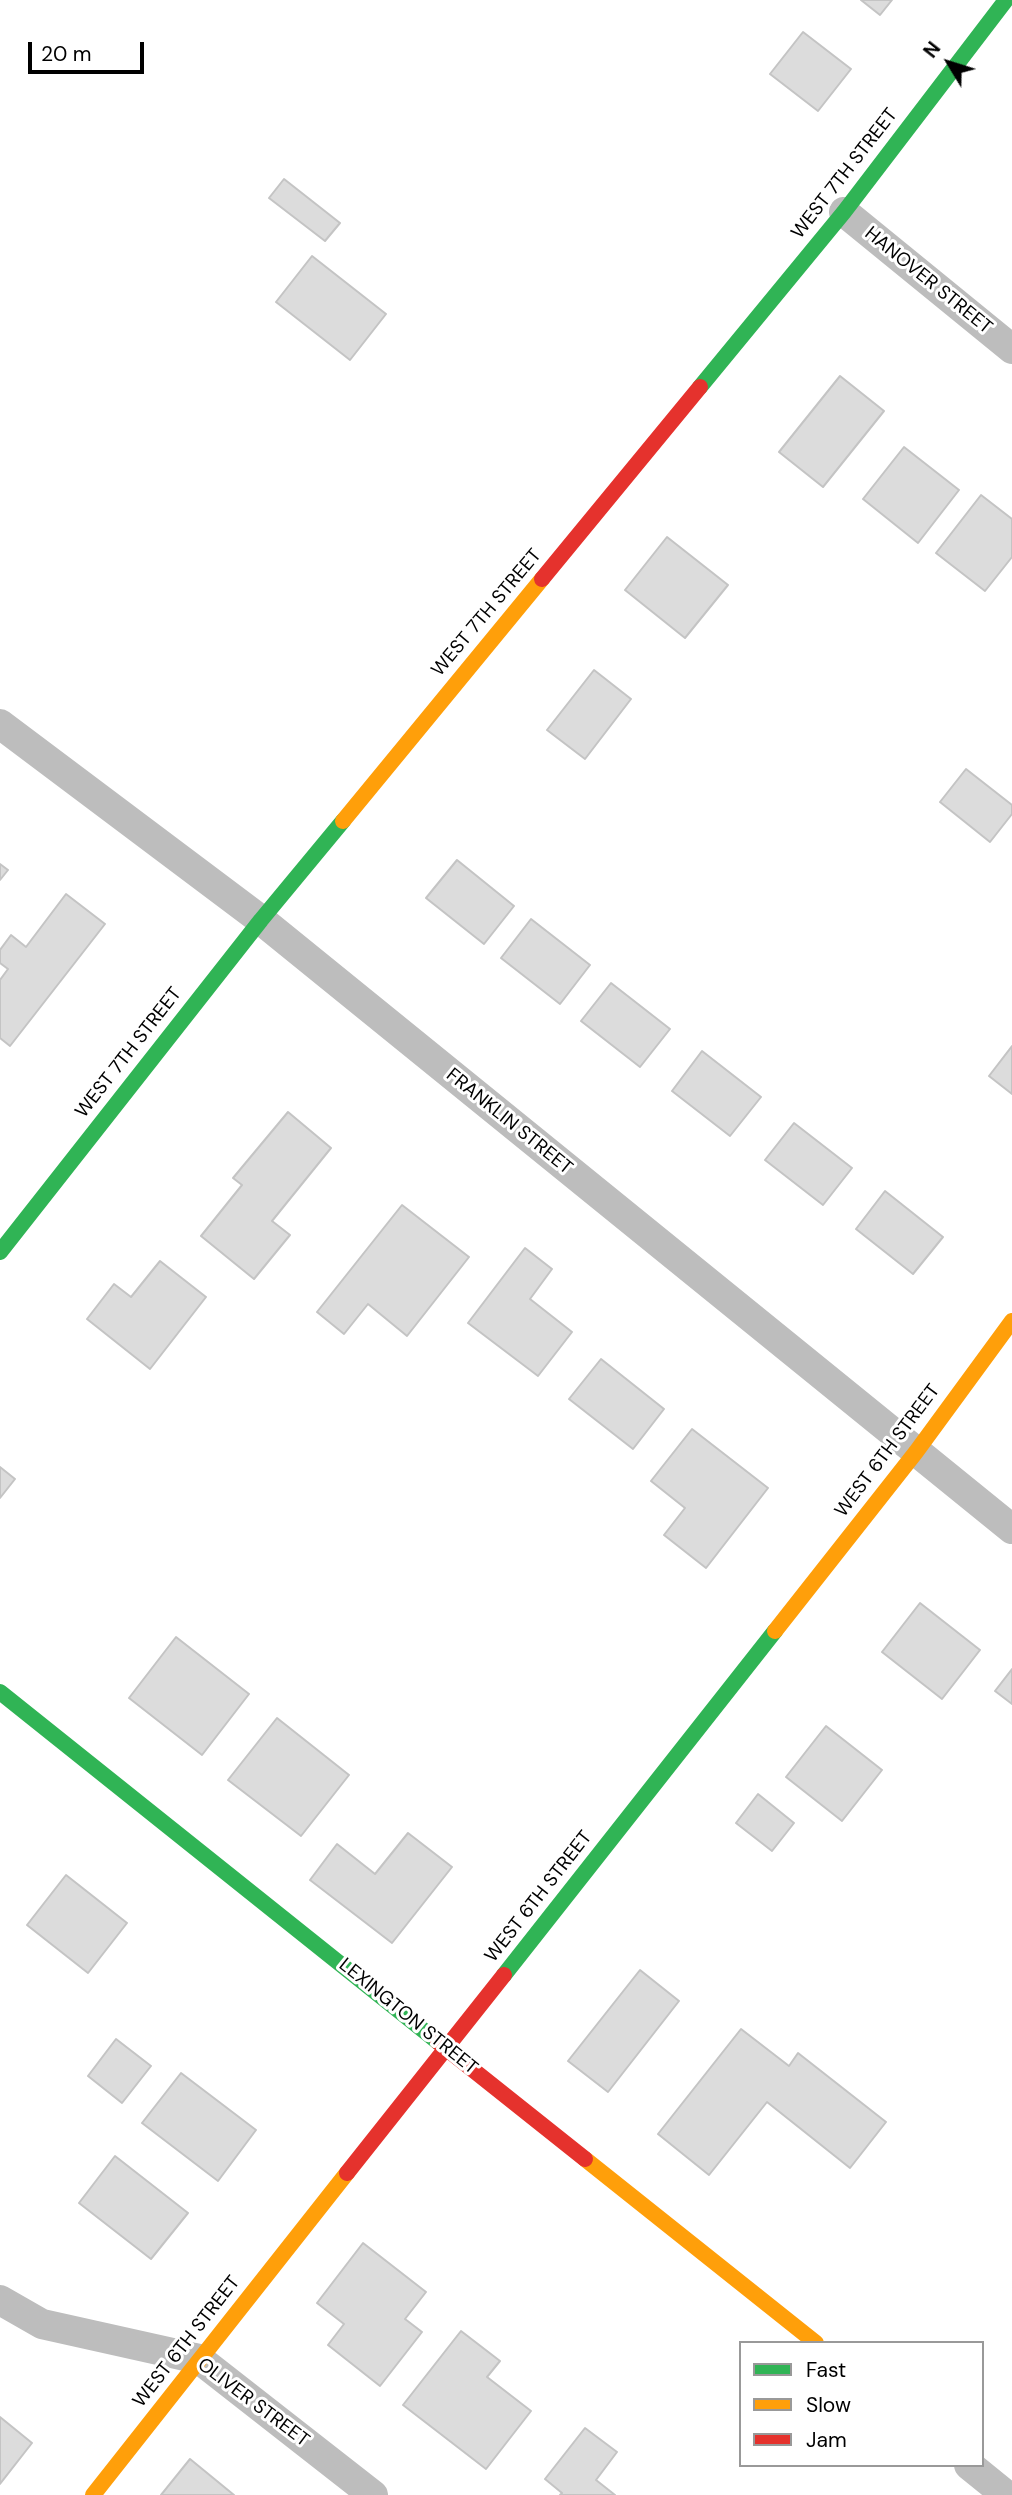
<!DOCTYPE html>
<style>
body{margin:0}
#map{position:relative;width:1012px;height:2495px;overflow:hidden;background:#fff;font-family:"DM Sans",sans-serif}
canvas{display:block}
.legend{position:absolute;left:739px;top:2341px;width:245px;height:126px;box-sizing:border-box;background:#fff;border:2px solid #999;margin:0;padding:9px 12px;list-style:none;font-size:21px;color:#000}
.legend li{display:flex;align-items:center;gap:14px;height:35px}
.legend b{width:35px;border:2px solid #999}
.north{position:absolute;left:914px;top:28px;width:70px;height:70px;-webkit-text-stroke:5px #fff;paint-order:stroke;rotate:308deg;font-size:19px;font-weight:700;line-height:28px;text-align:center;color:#000}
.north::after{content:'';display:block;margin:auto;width:24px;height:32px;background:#000;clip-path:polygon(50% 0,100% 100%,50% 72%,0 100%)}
.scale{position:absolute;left:28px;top:42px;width:116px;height:32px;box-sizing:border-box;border:4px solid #000;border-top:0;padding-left:9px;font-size:21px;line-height:24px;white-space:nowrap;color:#000;-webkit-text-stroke:5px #fff;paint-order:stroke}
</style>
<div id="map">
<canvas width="1012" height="2495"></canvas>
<ul class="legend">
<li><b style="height:9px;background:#30b455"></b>Fast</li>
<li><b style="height:9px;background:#ff9f0a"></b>Slow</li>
<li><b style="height:9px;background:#e5322d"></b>Jam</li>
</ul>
<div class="north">N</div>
<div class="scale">20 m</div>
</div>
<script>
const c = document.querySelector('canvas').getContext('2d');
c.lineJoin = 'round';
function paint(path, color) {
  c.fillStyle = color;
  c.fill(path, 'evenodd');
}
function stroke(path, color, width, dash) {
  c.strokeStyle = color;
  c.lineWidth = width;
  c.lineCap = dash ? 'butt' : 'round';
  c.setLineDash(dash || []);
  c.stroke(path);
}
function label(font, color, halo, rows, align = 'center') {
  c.font = font + ' "DM Sans",sans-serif';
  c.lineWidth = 6;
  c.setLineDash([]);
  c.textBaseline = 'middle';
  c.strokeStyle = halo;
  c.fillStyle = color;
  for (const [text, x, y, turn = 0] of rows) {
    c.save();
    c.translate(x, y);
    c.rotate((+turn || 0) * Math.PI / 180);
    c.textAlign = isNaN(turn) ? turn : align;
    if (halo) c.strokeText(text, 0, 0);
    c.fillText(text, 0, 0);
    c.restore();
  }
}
const building = new Path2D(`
 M861 0H892L880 15Z
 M803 32 851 69 818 111 770 74Z
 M284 179 340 223 325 241 269 198Z
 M312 256 386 314 350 360 276 302Z
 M840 376 884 411 823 487 779 452Z
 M904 447 959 490 918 543 863 499Z
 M981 495 1012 519V557L985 591 936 553Z
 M667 537 728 585 685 638 625 590Z
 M594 670 631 699 585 759 547 730Z
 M966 769 1012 805V814L990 842 940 802Z
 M457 860 514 906 484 944 426 898Z
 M0 864 8 870 0 880Z
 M66 894 105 924 10 1046 0 1038V980L8 969 0 963V950L11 935 26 947Z
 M531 919 590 965 560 1004 501 958Z
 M611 983 670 1029 640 1067 581 1021Z
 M1012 1046V1094L989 1076Z
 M702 1051 761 1097 730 1136 672 1091Z
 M288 1112 331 1148 272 1221 290 1235 254 1279 201 1236 242 1185 233 1178Z
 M794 1123 852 1168 823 1205 765 1160Z
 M885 1191 943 1237 913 1274 856 1229Z
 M402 1205 469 1257 407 1336 368 1304 344 1334 317 1312Z
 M525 1248 552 1269 530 1299 572 1332 538 1376 468 1323Z
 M160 1261 206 1297 150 1369 87 1319 114 1284 131 1297Z
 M601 1359 664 1409 633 1449 569 1399Z
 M692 1429 768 1488 706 1568 664 1535 685 1508 651 1481Z
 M0 1467 15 1479 0 1498Z
 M920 1603 980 1650 942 1699 882 1652Z
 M176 1637 249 1694 202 1755 129 1698Z
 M1012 1669V1704L995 1691Z
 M277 1718 349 1775 301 1836 228 1780Z
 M826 1726 882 1770 842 1821 786 1777Z
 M758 1794 794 1823 772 1851 736 1823Z
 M408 1833 452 1867 392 1943 310 1880 337 1844 375 1874Z
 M66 1875 127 1923 88 1973 27 1925Z
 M640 1970 679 2001 608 2092 568 2061Z
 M741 2029 789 2066 798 2053 886 2122 850 2168 767 2102 709 2175 658 2134Z
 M116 2039 151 2066 122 2103 88 2076Z
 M181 2073 256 2130 218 2181 142 2123Z
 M115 2156 188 2213 151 2259 79 2203Z
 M363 2243 426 2292 405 2319 422 2332 380 2386 328 2345 344 2324 317 2303Z
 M461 2331 500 2361 487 2377 531 2411 486 2469 403 2405Z
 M0 2417 32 2443 0 2484Z
 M585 2428 617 2452 596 2480 615 2495H560L562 2493 545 2479Z
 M190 2459 234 2495H161Z`);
const street = new Path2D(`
 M844 212 1012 349
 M0 724 261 920 1012 1529
 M0 2300 42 2324 199 2359 373 2495
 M969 2465 1006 2495`);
const fast = new Path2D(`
 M700 387 844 212 1006 0
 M0 1252 261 920 343 821
 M0 1692 438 2042
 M504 1975 775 1631`);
const slow = new Path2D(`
 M343 821 542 579
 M775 1631 916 1452 1012 1321
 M585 2159 816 2343
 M93 2495 347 2173`);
const jam = new Path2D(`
 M542 579 700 387
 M438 2042 585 2159
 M347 2173 504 1975`);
const streetNames = [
 ["WEST 7TH STREET",845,174,-52],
 ["HANOVER STREET",928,281,39],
 ["WEST 7TH STREET",487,613,-50],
 ["WEST 7TH STREET",129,1053,-52],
 ["FRANKLIN STREET",509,1122,39],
 ["WEST 6TH STREET",888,1451,-53],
 ["WEST 6TH STREET",539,1897,-52],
 ["LEXINGTON STREET",408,2017,39],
 ["WEST 6TH STREET",187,2342,-52],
 ["OLIVER STREET",253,2403,37]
];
paint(building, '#dcdcdc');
stroke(building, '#c4c4c4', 2);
stroke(street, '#bdbdbd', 30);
stroke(fast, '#30b455', 16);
stroke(slow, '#ff9f0a', 16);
stroke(jam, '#e5322d', 16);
label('19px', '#000', '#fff', streetNames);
</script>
